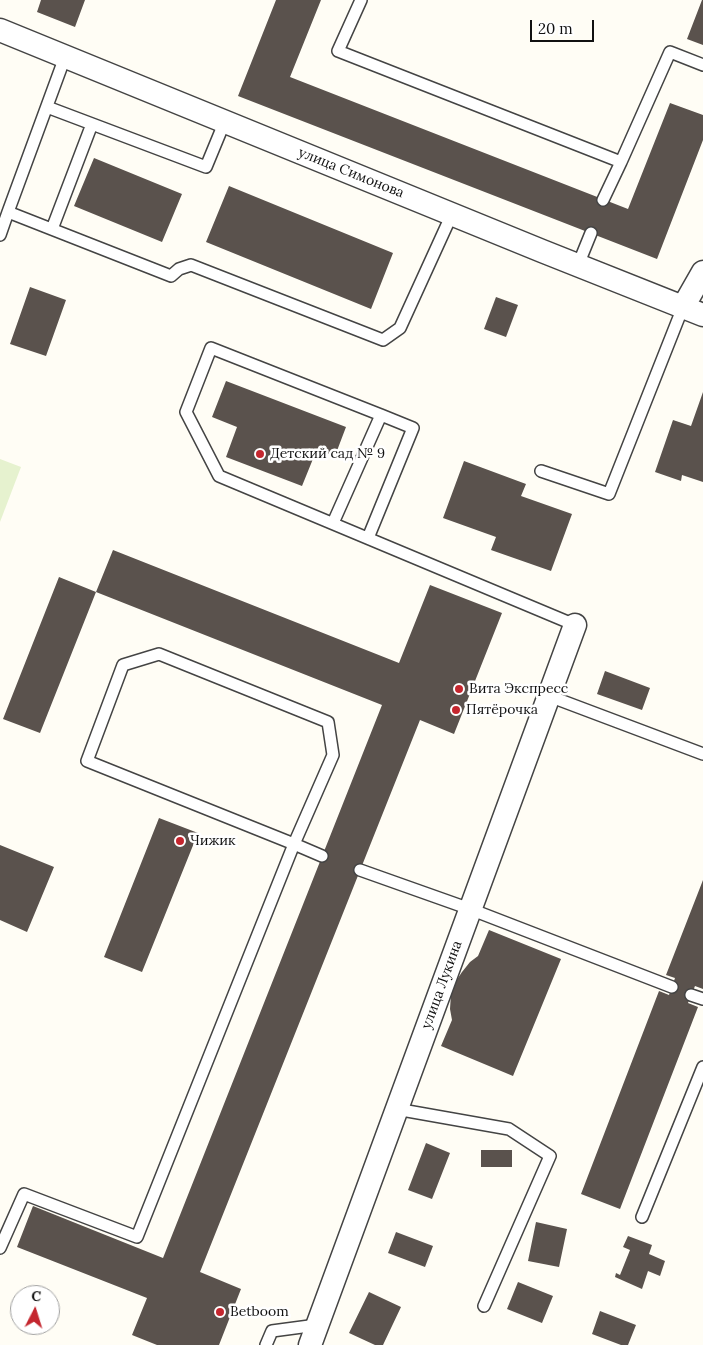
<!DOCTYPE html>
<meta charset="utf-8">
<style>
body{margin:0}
#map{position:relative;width:703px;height:1345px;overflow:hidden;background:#fffdf5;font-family:Lora,serif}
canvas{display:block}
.north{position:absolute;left:10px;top:1285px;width:50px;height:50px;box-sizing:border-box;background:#fff;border:1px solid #a0a0a0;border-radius:50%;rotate:5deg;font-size:14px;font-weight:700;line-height:20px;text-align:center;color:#111}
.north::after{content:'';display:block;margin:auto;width:18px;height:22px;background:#c4262e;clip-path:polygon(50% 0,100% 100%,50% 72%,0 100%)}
.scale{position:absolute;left:530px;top:20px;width:64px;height:22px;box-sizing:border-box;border:2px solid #111;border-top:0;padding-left:6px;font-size:15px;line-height:18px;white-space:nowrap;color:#111;-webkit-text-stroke:4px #fff;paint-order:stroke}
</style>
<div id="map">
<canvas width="703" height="1345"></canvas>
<div class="north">С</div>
<div class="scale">20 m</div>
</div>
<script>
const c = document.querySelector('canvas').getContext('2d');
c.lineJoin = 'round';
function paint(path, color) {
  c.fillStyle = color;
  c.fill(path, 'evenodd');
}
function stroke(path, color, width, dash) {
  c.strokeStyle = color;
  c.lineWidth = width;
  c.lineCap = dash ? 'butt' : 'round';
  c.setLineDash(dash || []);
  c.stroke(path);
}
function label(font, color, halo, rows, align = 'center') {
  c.font = font + ' Lora,serif';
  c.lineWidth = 5;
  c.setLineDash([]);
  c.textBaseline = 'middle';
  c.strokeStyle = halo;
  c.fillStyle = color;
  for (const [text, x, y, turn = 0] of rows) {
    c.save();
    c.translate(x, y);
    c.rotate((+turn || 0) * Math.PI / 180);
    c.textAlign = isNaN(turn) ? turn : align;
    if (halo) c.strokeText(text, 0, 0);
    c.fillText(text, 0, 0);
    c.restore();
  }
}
const pitch = new Path2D(`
 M0 459 21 467 0 522Z`);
const building = new Path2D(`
 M41 0H85L75 27 37 12Z
 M276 0H321L290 77 628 209 670 103 703 115V140L657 259 238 96Z
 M702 0H703V45L687 39Z
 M94 158 182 194 162 242 74 206Z
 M229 186 393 253 371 309 206 242Z
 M30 287 66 300 46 356 10 344Z
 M496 297 518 305 506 337 484 329Z
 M226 381 346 427 335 456 317 449 302 486 226 457 237 427 212 417Z
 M703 392V482L682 475 681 481 655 472 673 420 691 426Z
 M464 461 526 484 521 496 572 514 551 571 491 550 496 537 443 518Z
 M113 550 399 663 430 585 502 613 454 734 420 720 200 1272 241 1289 219 1345H157L132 1335 147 1298 17 1247 33 1206 163 1258 382 705 96 592Z
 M59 577 96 592 40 733 3 719Z
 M605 671 650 688 642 710 597 694Z
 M159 818 198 833 142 972 104 957Z
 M0 845 54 867 27 932 0 920Z
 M703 880V989L695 986 688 1003 698 1007 620 1209 581 1194 659 991 669 995 672 987 675 978 666 975Z
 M489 930 561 959 513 1076 441 1046 452 1020 450 1009 451 994 456 981 462 972 470 962 478 956Z
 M426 1143 450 1153 432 1199 408 1190Z
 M481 1150H512V1167H481Z
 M536 1222 567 1229 559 1267 528 1261Z
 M396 1232 433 1246 425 1267 388 1253Z
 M628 1236 652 1245 649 1254 665 1261 660 1276 648 1271 642 1289 615 1277 616 1273 620 1275 630 1250 623 1247Z
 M518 1282 553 1296 542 1323 507 1309Z
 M369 1292 401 1307 383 1345H375L349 1333Z
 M600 1311 636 1325 628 1345H621L592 1334Z`);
const service = new Path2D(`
 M361 0 338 51 621 162 670 52 703 65
 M47 107 206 167 225 121
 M603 200 621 162
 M8 212 171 276 179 269 191 265 383 340 400 328 452 214
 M52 229 92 124
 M0 235 8 212 65 57
 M578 265 591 233
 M541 471 609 494 683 307
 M333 523 381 415 211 348 186 412 219 476 575 625
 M368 538 413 428 381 415
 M159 654 328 722 333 755 294 844 87 761 123 665Z
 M549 696 703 754
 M360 870 470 909 672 987
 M691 995 703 999
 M396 1109 509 1129 550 1156 484 1306
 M642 1217 703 1067
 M0 1248 24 1194 137 1237 294 844 322 856
 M266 1345 272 1331 317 1325`);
const minor = new Path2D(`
 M0 30 542 251 703 315
 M683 307 703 272
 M310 1345 575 625`);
const markers = [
 [260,454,5,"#c4262e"],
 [459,689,5,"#c4262e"],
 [456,710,5,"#c4262e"],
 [180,841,5,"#c4262e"],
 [220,1312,5,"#c4262e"]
];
const streetNames = [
 ["улица Симонова",351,173,22],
 ["улица Лукина",442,985,-70]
];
const poiNames = [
 ["Детский сад № 9",270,454],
 ["Вита Экспресс",469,689],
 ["Пятёрочка",466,710],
 ["Чижик",190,841],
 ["Betboom",230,1312]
];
paint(pitch, '#e6f2cf');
paint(building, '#5a524d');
stroke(service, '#444', 14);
stroke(minor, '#444', 25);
stroke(service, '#fff', 11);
stroke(minor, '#fff', 22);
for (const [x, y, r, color] of markers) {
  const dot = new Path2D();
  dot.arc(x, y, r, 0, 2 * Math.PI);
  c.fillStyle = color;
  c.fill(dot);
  stroke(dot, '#fff', 2);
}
label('14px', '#111', '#fff', streetNames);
label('14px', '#111', '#fff', poiNames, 'left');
</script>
